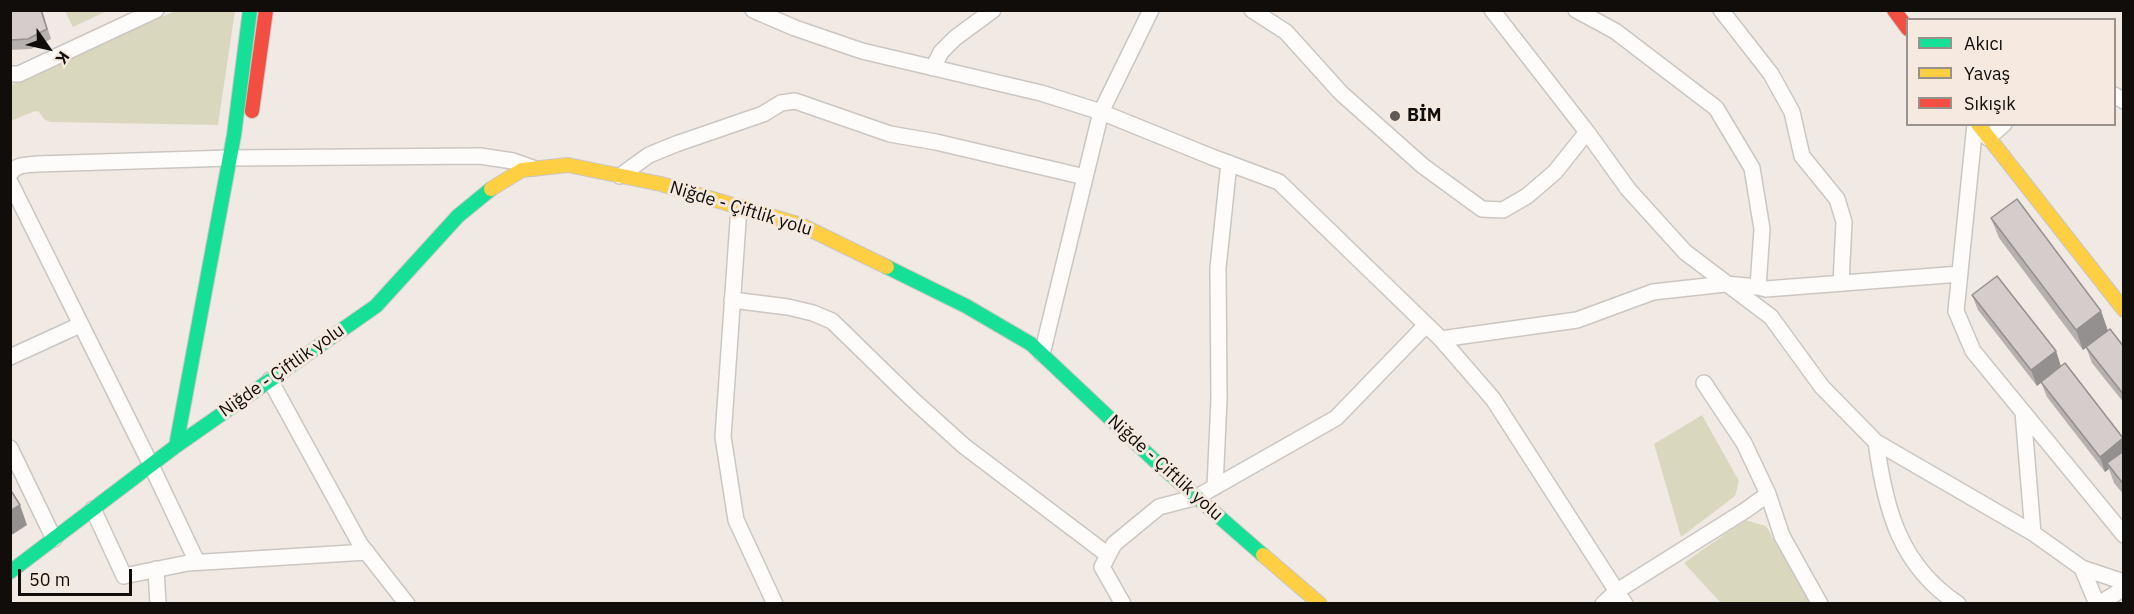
<!DOCTYPE html>
<meta charset="utf-8">
<style>
body{margin:0}
#map{position:relative;width:2134px;height:614px;overflow:hidden;background:#f1eae4;font-family:"IBM Plex Sans",sans-serif}
canvas{display:block}
.frame{position:absolute;inset:0;border:12px solid #110d0a;pointer-events:none}
.legend{position:absolute;left:1906px;top:18px;width:210px;height:108px;box-sizing:border-box;background:#f6e9df;border:2px solid #9a918a;margin:0;padding:8px 10px;list-style:none;font-size:18px;color:#110d0a}
.legend li{display:flex;align-items:center;gap:12px;height:30px}
.legend b{width:30px;border:2px solid #9a918a}
.north{position:absolute;left:18px;top:18px;width:60px;height:60px;-webkit-text-stroke:4px #f6e9df;paint-order:stroke;rotate:124deg;font-size:16px;font-weight:700;line-height:24px;text-align:center;color:#110d0a}
.north::after{content:'';display:block;margin:auto;width:21px;height:27px;background:#110d0a;clip-path:polygon(50% 0,100% 100%,50% 72%,0 100%)}
.scale{position:absolute;left:18px;top:569px;width:114px;height:27px;box-sizing:border-box;border:3px solid #110d0a;border-top:0;padding-left:8px;font-size:18px;line-height:21px;white-space:nowrap;color:#110d0a;-webkit-text-stroke:4px #f6e9df;paint-order:stroke}
</style>
<div id="map">
<canvas width="2134" height="614"></canvas>
<div class="frame"></div>
<ul class="legend">
<li><b style="height:8px;background:#16e098"></b>Akıcı</li>
<li><b style="height:8px;background:#ffcf43"></b>Yavaş</li>
<li><b style="height:8px;background:#f24e42"></b>Sıkışık</li>
</ul>
<div class="north">K</div>
<div class="scale">50 m</div>
</div>
<script>
const c = document.querySelector('canvas').getContext('2d');
c.lineJoin = 'round';
function paint(path, color) {
  c.fillStyle = color;
  c.fill(path, 'evenodd');
}
function stroke(path, color, width, dash) {
  c.strokeStyle = color;
  c.lineWidth = width;
  c.lineCap = dash ? 'butt' : 'round';
  c.setLineDash(dash || []);
  c.stroke(path);
}
function label(font, color, halo, rows, align = 'center') {
  c.font = font + ' "IBM Plex Sans",sans-serif';
  c.lineWidth = 6;
  c.setLineDash([]);
  c.textBaseline = 'middle';
  c.strokeStyle = halo;
  c.fillStyle = color;
  for (const [text, x, y, turn = 0] of rows) {
    c.save();
    c.translate(x, y);
    c.rotate((+turn || 0) * Math.PI / 180);
    c.textAlign = isNaN(turn) ? turn : align;
    if (halo) c.strokeText(text, 0, 0);
    c.fillText(text, 0, 0);
    c.restore();
  }
}
const green = new Path2D(`
 M65 11H107L73 27Z
 M175 11H235L218 125 50 122 44 119 39 112 35 111 11 121 10 86 31 74Z
 M1702 415 1739 481 1735 496 1681 537 1654 444Z
 M1745 520 1766 526 1811 603H1721L1684 563Z`);
const street = new Path2D(`
 M753 10 795 28 862 51 1041 93 1101 112 1212 157 1279 182 1441 339 1493 399 1625 604
 M1252 10 1286 32 1341 93 1423 166 1482 209 1503 210 1527 196 1555 172 1587 132
 M1492 10 1587 132 1628 189 1685 252 1771 317 1822 387 1876 442 2033 533 2082 568 2097 604
 M1576 10 1615 31 1716 108 1752 168 1762 229 1758 287
 M1721 10 1771 74 1792 112 1802 156 1837 199 1844 222 1841 283
 M933 68 941 52 955 38 993 10
 M10 74H19L156 10
 M2114 95 2124 101
 M1975 124 1956 311 1973 351 2124 535
 M1988 138 2004 124
 M10 174C16 164 27 165 37 164L230 158 480 156 513 161 533 168
 M620 176 649 155 676 144 763 114 781 103 795 101 890 134 936 142 1085 177
 M10 182 151 465 197 562
 M739 207 723 437 736 520 775 604
 M732 300 788 307 813 313 832 321 912 399 964 446 1108 555
 M1441 339 1577 320 1653 292 1725 284 1758 287 1766 289 1960 274
 M1042 354 1101 112 1151 10
 M10 357 80 325
 M270 380 360 544 407 604
 M1704 383 1744 443 1768 494
 M2023 412 2033 533
 M1876 442C1885 508 1899 565 1958 604
 M10 448 54 539
 M1215 487 1219 399 1218 268 1229 163
 M93 509 124 576 188 563 367 552
 M2082 568 2124 582
 M156 569 158 604
 M1123 604 1102 567 1114 544 1159 507 1197 497 1336 418 1426 325
 M1603 604 1617 591 1746 510 1768 494 1782 536 1820 604
 M2099 604 2124 588`);
const fast = new Path2D(`
 M887 267 966 306 1031 344 1154 460 1263 555
 M176 446 234 135 250 10
 M10 572 176 446 376 306 458 216 491 189`);
const slow = new Path2D(`
 M1978 124 2124 310
 M491 189 522 170 568 165 661 184 801 225 887 267
 M1263 555 1320 604`);
const jam = new Path2D(`
 M1894 10 1908 29
 M252 111 266 10`);
const wall = new Path2D(`
 M10 10H42L51 39 31 49 10 50Z
 M1991 218 2101 311 2108 331 2124 347V403L2092 363 2086 347 2088 346 2083 350 1999 238Z
 M1972 295 2056 351 2061 366 2123 438 2124 495 2114 483 2109 469 2105 472 2047 397 2041 382 2037 386 1978 310Z`);
const shadedWall = new Path2D(`
 M2101 311 2108 331 2083 350 2076 330Z
 M2056 351 2061 367 2037 386 2031 370Z
 M2123 438 2124 458 2107 463 2109 469 2105 472 2100 457Z
 M20 505 27 525 10 536V511Z`);
const building = new Path2D(`
 M10 10H41L47 29 28 39 10 40Z
 M2017 199 2101 311 2076 330 1991 218Z
 M1997 276 2056 351 2031 370 1972 295Z
 M2110 329 2124 347V395L2086 347Z
 M2065 363 2123 438 2100 457 2041 382Z
 M2124 451V485L2107 463Z
 M10 489 20 505 10 511Z`);
const markers = [
 [1395,116,6,"#5f5a56"]
];
const poiNames = [
 ["BİM",1407,116]
];
const streetNames = [
 ["Niğde - Çiftlik yolu",741,209,17],
 ["Niğde - Çiftlik yolu",282,371,-35],
 ["Niğde - Çiftlik yolu",1165,468,42]
];
paint(green, '#d9d8bf');
stroke(street, '#cbc6c2', 18);
stroke(fast, '#cbc6c2', 16);
stroke(slow, '#cbc6c2', 16);
stroke(jam, '#cbc6c2', 16);
stroke(street, '#fdfcfb', 15);
stroke(fast, '#16e098', 14);
stroke(slow, '#ffcf43', 14);
stroke(jam, '#f24e42', 14);
paint(wall, '#b6b0af');
paint(shadedWall, '#94908f');
paint(building, '#d4cdcc');
stroke(building, '#94908f', 1.5);
for (const [x, y, r, color] of markers) {
  const dot = new Path2D();
  dot.arc(x, y, r, 0, 2 * Math.PI);
  c.fillStyle = color;
  c.fill(dot);
  stroke(dot, '#f6e9df', 2);
}
label('bold 18px', '#110d0a', '#f6e9df', poiNames, 'left');
label('18px', '#110d0a', '#f6e9df', streetNames);
</script>
